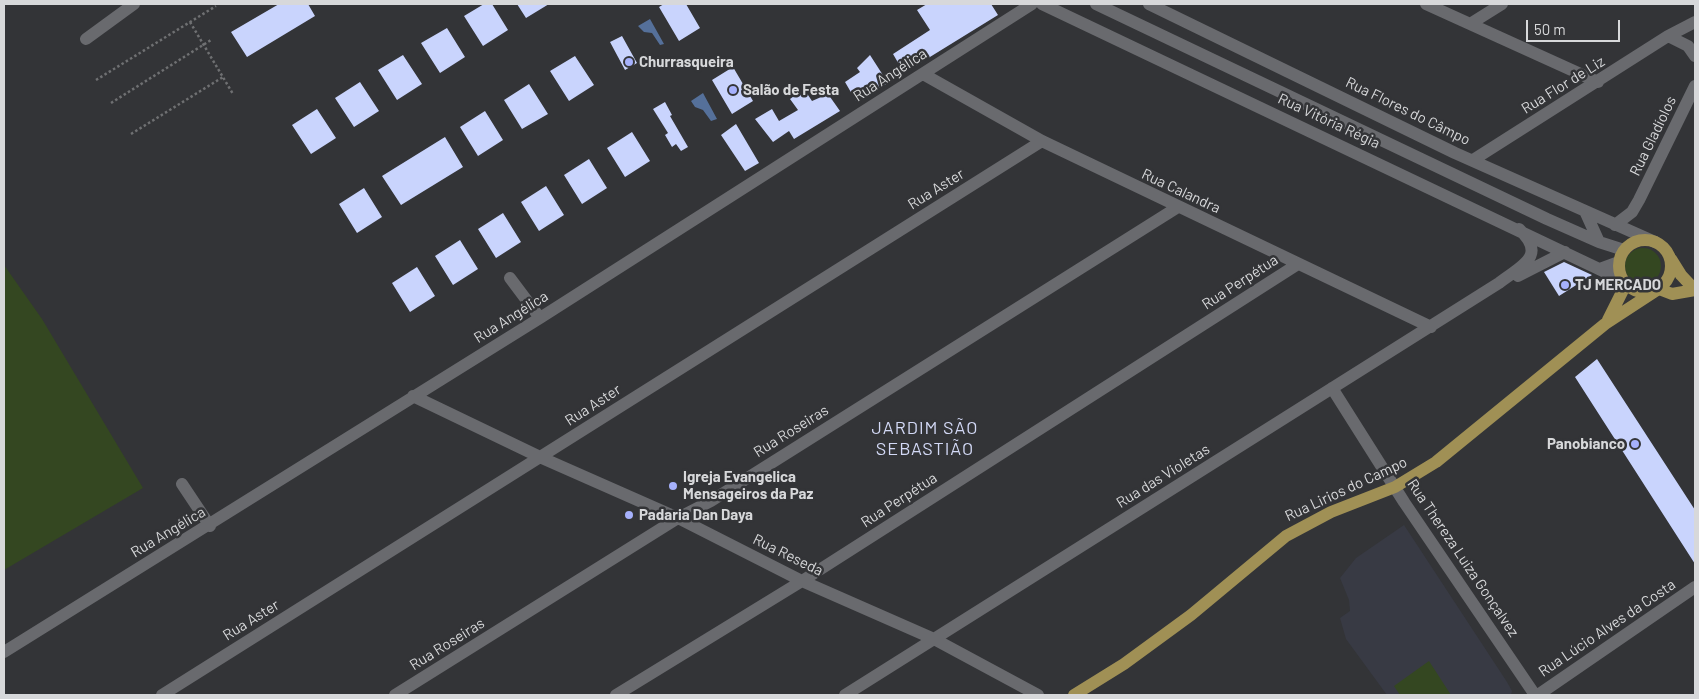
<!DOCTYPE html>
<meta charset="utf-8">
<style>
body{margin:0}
#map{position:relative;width:1699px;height:699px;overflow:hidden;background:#333437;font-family:Barlow,sans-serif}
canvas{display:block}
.frame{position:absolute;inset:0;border:5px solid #d7d8da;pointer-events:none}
.scale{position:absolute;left:1526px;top:20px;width:94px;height:22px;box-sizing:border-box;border:2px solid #d7d8da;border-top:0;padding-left:6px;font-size:15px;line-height:18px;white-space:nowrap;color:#d7d8da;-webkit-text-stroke:4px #333437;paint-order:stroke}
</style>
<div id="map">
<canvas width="1699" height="699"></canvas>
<div class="frame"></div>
<div class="scale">50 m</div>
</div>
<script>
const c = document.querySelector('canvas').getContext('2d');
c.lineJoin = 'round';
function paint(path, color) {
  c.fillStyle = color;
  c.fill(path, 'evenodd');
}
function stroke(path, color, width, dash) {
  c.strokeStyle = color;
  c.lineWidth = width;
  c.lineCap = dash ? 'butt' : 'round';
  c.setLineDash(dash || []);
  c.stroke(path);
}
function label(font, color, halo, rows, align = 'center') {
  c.font = font + ' Barlow,sans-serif';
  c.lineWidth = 5;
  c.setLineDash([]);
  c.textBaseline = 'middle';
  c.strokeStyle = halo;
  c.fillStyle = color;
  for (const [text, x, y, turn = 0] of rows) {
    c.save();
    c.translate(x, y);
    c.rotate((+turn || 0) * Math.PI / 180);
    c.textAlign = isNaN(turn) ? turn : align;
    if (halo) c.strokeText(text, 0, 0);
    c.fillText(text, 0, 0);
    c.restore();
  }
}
const built = new Path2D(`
 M1404 525 1507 682 1512 691 1511 695H1387L1346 639 1340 618 1350 611 1349 600 1340 578 1356 558Z`);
const green = new Path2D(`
 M1625 266a18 18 0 1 1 36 0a18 18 0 1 1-36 0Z
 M4 265 42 319 143 488 4 570Z
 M1429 661 1451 695H1400L1394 686Z`);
const water = new Path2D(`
 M650 19 664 44 660 45 652 33 644 32 638 26Z
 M703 93 717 119 711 121 703 110 695 107 691 101Z`);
const building = new Path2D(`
 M279 4H308L315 16 247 57 231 32Z
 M484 4H492L508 30 483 46 464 16Z
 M517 4H549L526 18Z
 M664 4H686L700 28 679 41 659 7Z
 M927 4H991L998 15 904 73 893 54 930 30 917 10Z
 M447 28 465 57 440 73 421 43Z
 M622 36 637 63 625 70 610 42Z
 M403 55 422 84 397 100 378 70Z
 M870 55 888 83 856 101 845 82 860 72 857 68Z
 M575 56 594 85 569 101 550 71Z
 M733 67 753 101 732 114 712 80Z
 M360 82 379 111 354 127 335 98Z
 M529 84 548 114 522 129 504 100Z
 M804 89 812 101 828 94 840 111 794 139 789 131 773 142 755 119 772 109 779 121 798 110 790 99Z
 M665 102 672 115 670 116 688 147 681 151 676 144 672 147 665 135 668 133 653 109Z
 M317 109 336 138 311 154 292 125Z
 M485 111 503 140 478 156 460 127Z
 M736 124 759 163 745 171 721 135Z
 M632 132 650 161 625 177 607 148Z
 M445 137 463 167 401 205 382 176Z
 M589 159 607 188 582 204 564 175Z
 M546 186 564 215 539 231 521 202Z
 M364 188 382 217 357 233 339 204Z
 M503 213 521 242 496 258 478 229Z
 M460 240 478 269 453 285 435 256Z
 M1564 262 1592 275 1559 296 1544 272Z
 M417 267 435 296 410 312 392 283Z
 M1597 359 1695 510V564L1575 377Z`);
const path = new Path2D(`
 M190 22 233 94
 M96 80 216 6
 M111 103 211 40
 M131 134 223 77`);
const minor = new Path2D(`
 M1042 4 1622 280
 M1096 4 1547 219 1599 242 1624 250
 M1149 4 1455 153 1655 242
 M1426 4 1598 82
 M1470 24 1502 4
 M1668 36 1688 46 1695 56
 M86 39 134 4
 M923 74 1042 141 1431 327
 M1473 160 1668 36 1695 22
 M1585 211 1599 242
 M1615 225 1632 212 1639 200 1695 86
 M1600 269 1619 262
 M1518 276 1565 252
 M510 278 540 318
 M1332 388 1404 502 1535 695
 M413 396 542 458 678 518 802 581 934 639 1038 695
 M182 484 210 526
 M4 652 540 318 1032 4
 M162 695 1042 141
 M395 695 678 518 711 501 1178 207
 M616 695 802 581 1298 264
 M845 695 1499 283C1521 266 1548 256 1519 229
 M1538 695 1695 587`);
const major = new Path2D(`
 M1619 266a26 26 0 1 1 52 0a26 26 0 1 1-52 0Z
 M1671 259 1681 275 1695 290
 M1659 289 1672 294 1695 290
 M1608 320 1626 284
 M1074 695 1124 664 1191 615 1286 536 1331 512 1395 487 1436 462 1605 324 1657 290`);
const markers = [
 [629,62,5,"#a6b1fc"],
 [733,90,5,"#a6b1fc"],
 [1565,285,5,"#a6b1fc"],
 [1635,444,5,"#a6b1fc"],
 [673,486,5,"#a6b1fc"],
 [629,515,5,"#a6b1fc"]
];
const poiNames = [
 ["Churrasqueira",639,62],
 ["Salão de Festa",743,90],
 ["TJ MERCADO",1575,285],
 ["Panobianco",1625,444,"right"],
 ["Igreja Evangelica",683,477],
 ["Mensageiros da Paz",683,494],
 ["Padaria Dan Daya",639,515]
];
const streetNames = [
 ["Rua Angélica",890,75,-33],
 ["Rua Flor de Liz",1563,85,-32],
 ["Rua Flores do Câmpo",1408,111,26],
 ["Rua Vitória Régia",1329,121,25],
 ["Rua Gladíolos",1653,136,-64],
 ["Rua Aster",936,189,-32],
 ["Rua Calandra",1181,191,25],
 ["Rua Perpétua",1240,282,-33],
 ["Rua Angélica",511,317,-32],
 ["Rua Aster",593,405,-33],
 ["Rua Roseiras",791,431,-32],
 ["Rua das Violetas",1163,476,-32],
 ["Rua Lirios do Campo",1346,489,-25],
 ["Rua Perpétua",899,500,-33],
 ["Rua Angélica",168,532,-31],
 ["Rua Reseda",788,555,26],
 ["Rua Thereza Luiza Gonçalvez",1463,558,56],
 ["Rua Aster",251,620,-32],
 ["Rua Lúcio Alves da Costa",1607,628,-34],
 ["Rua Roseiras",447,644,-32]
];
const quarterNames = [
 ["JARDIM SÃO",925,428],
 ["SEBASTIÃO",925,449]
];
paint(built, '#383a44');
paint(green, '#344721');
paint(water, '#55709a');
paint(building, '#c9d4fd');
stroke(path, '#6f7072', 2.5, [2.5, 2.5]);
stroke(minor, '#696a6e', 12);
stroke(major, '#a09055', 12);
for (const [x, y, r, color] of markers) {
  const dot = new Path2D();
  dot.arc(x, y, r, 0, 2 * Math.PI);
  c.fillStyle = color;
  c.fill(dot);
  stroke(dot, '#333437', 2);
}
label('bold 15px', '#d7d8da', '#333437', poiNames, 'left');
label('15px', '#d7d8da', '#333437', streetNames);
c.letterSpacing = '1px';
label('18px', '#d3d9f6', '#333437', quarterNames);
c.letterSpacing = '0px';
</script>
